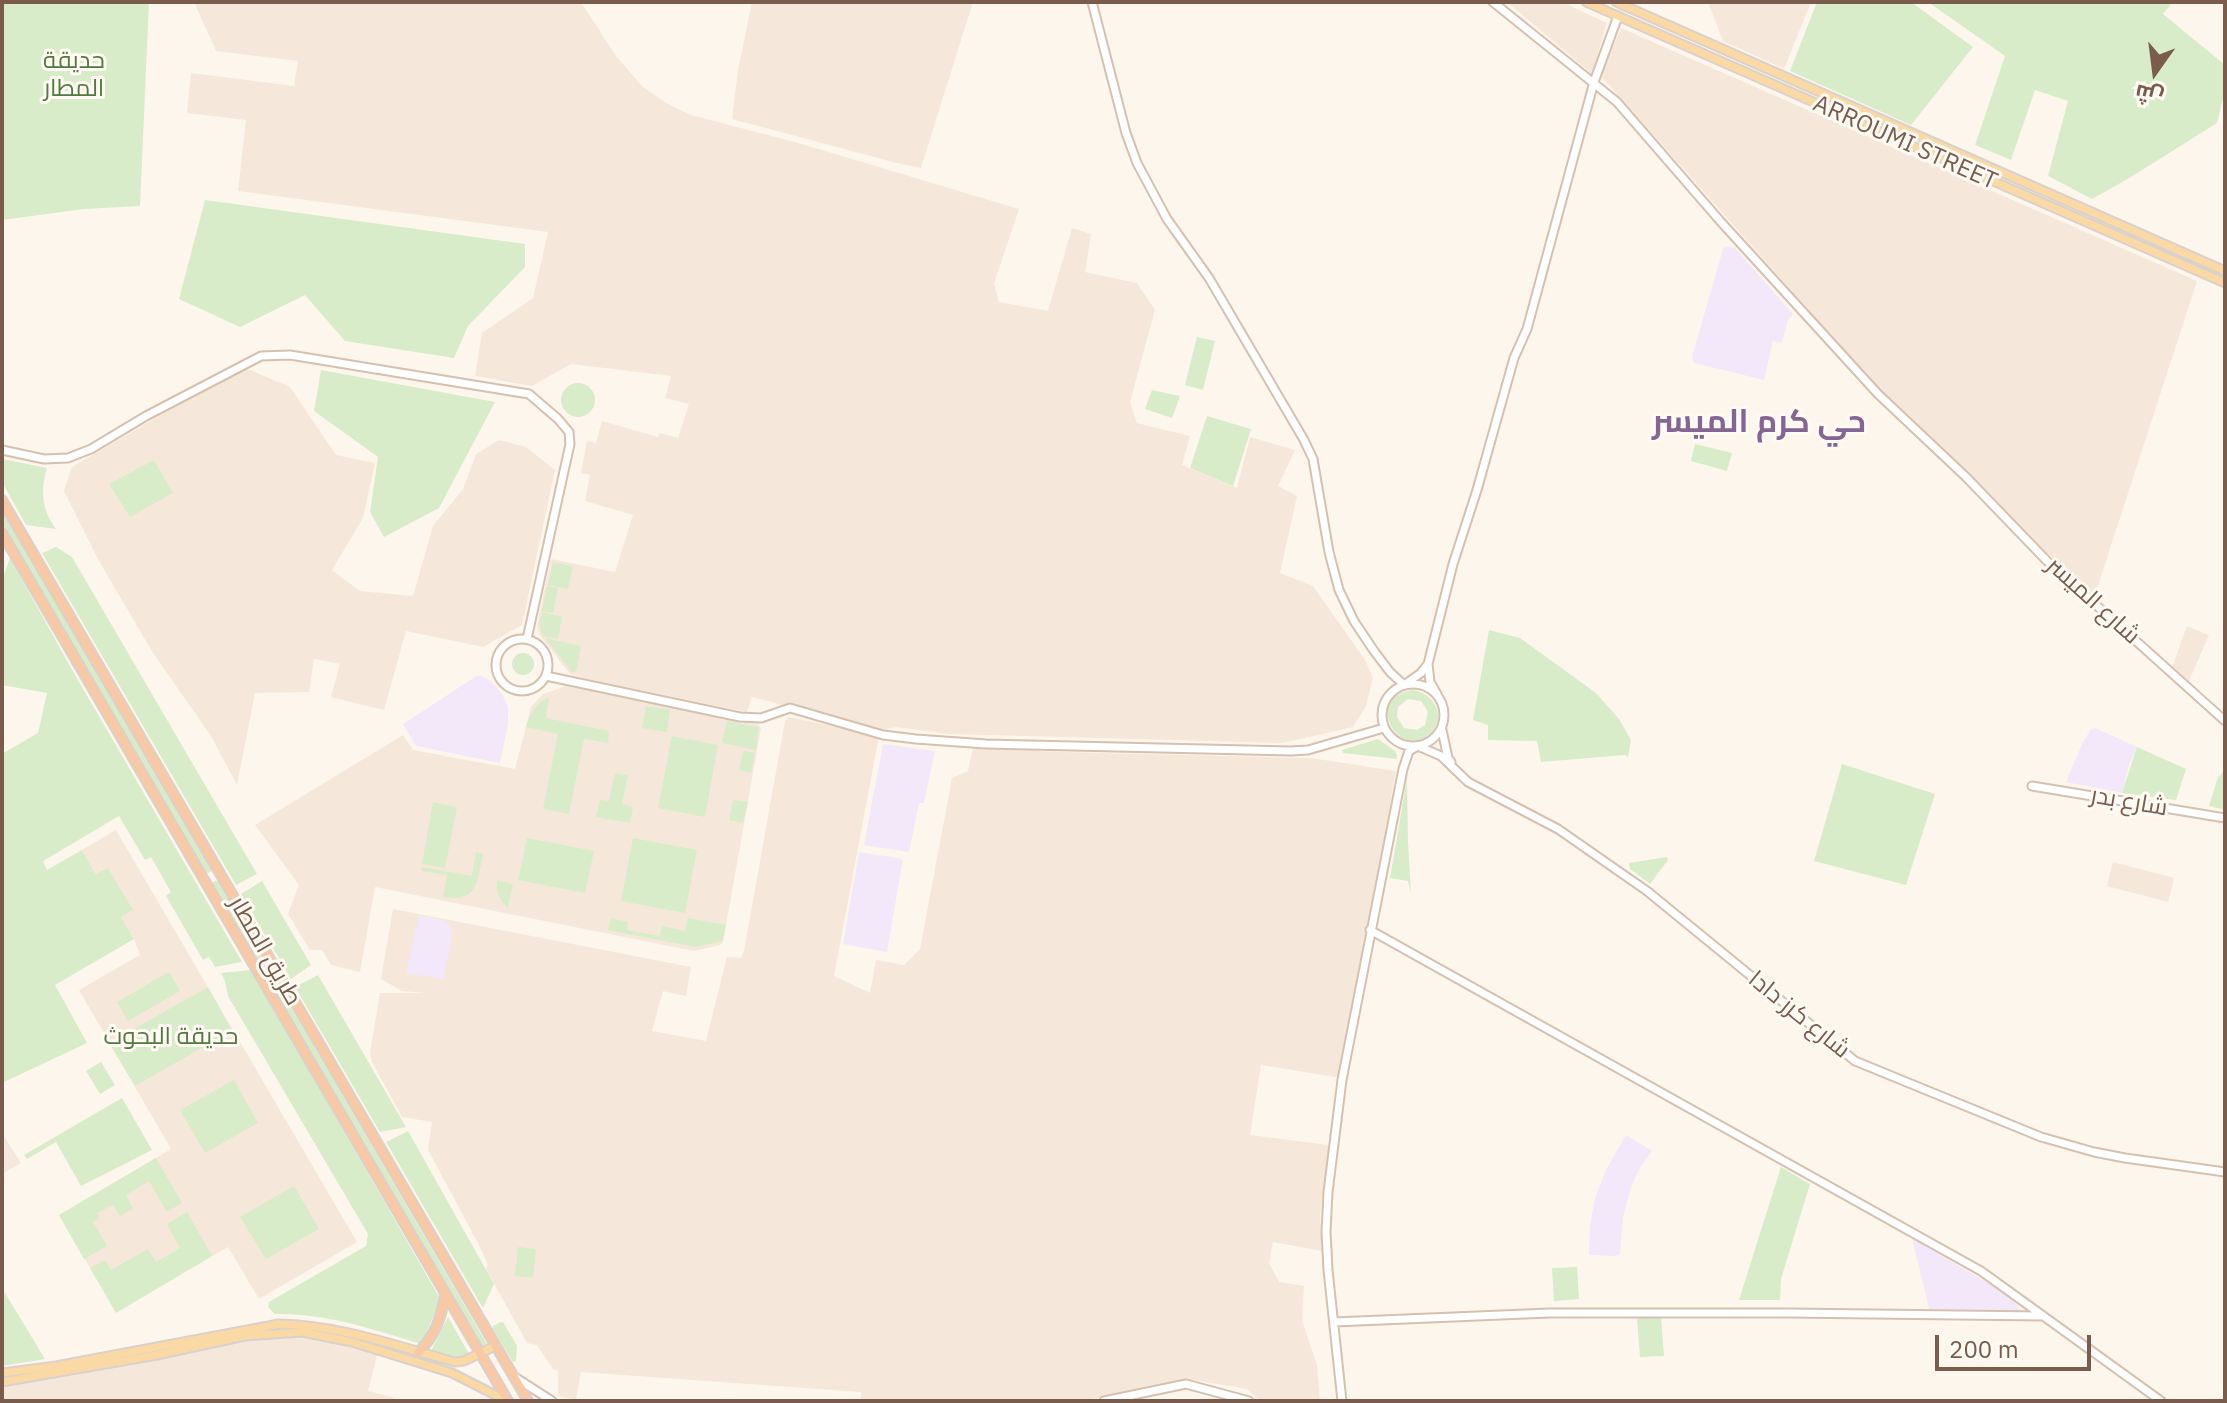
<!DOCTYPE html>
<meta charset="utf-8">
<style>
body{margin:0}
#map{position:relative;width:2227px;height:1403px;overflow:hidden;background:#fdf6ec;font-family:"IBM Plex Sans",Cairo,sans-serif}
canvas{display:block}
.frame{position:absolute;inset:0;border:4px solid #7a5c4d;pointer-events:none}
.north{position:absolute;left:2115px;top:32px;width:80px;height:80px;-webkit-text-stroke:6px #fffaf3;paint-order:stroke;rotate:194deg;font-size:22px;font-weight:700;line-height:32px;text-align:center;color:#7a5c4d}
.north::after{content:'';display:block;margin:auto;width:28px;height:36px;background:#7a5c4d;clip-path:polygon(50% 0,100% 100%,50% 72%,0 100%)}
.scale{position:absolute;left:1935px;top:1335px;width:156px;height:36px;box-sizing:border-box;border:4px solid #7a5c4d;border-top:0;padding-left:10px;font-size:24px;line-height:28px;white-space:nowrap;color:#7a5c4d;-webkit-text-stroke:6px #fffaf3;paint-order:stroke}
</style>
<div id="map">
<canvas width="2227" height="1403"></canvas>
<div class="frame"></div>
<div class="north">ش</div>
<div class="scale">200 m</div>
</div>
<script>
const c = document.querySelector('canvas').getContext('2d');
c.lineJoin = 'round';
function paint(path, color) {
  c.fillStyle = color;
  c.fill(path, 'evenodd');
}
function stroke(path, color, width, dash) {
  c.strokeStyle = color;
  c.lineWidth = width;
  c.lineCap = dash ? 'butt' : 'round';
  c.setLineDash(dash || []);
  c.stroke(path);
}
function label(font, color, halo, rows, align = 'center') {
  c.font = font + ' "IBM Plex Sans",Cairo,sans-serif';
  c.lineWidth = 6;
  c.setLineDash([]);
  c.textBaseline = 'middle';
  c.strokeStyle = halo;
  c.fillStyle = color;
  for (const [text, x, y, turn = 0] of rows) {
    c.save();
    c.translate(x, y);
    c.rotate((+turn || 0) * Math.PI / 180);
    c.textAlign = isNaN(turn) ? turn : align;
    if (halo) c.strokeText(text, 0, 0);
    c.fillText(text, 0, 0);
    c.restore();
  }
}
const residential = new Path2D(`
 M194 2H581L616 56 642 86 666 103 691 115 802 144 1019 209 994 283 999 302 1048 311 1072 228 1091 234 1085 272 1137 283 1155 310 1130 402 1137 423 1190 436 1182 465 1237 488 1250 437 1295 450 1278 486 1297 496 1280 573 1313 586 1365 660 1373 678 1366 706 1353 727 1283 743 950 734 896 727 881 731 752 697 747 712 587 679 570 674 539 634 537 626 551 559 615 572 633 515 585 501 590 475 581 473 587 441 596 443 602 421 658 437 660 433 678 438 689 404 665 398 671 376 571 364 532 386 475 376 482 333 533 298 548 232 238 191 246 120 187 113 191 73 294 86 298 61 216 51Z
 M752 2H973L921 168 897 163 732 119 738 70Z
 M1507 2H1562L1607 23 1592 74Z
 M1708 2H1811L1784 69 1723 41Z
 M1621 28 2197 281 2095 595 2033 541 1899 412 1601 76Z
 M243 367 290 387 336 455 375 463 363 518 332 570 360 591 413 596 433 526 463 489 476 454 499 440 526 447 555 470 522 625 483 647 406 631 384 710 331 697 340 664 314 659 309 692 255 693 237 785 211 736 153 653 99 561 64 491 72 467Z
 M2187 626 2209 635 2189 681 2172 667Z
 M566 686 758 724 761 728 723 942 720 945 694 951 375 887 360 972 331 965 322 950H310L288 914 299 885 255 825 403 735 413 750 515 769 531 707 543 694Z
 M789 717 879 736 834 976 870 993 876 960 904 965 920 949 952 778 968 771 973 748 1062 752 1311 758 1396 771 1342 1078 1261 1065 1250 1135 1329 1145 1320 1216 1323 1251 1273 1242 1269 1263 1279 1282 1304 1286 1302 1321 1317 1365 1320 1401H1260L1247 1389 1194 1380 1149 1386 1084 1401H861V1392L581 1372 576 1400 558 1396V1371L553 1369 537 1345 527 1343 486 1269 488 1265 480 1247 428 1150 432 1122 402 1117 372 1062 370 1053 380 993H426L402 991 381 979 393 909 691 967 686 996 663 991 652 1031 706 1041 727 957 741 958 744 951 785 721Z
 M116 830 357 1242 259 1299 228 1247 116 1312 59 1215 171 1149 79 990 140 955 134 939 121 917 132 910 108 868 97 875 82 850Z
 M2113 862 2174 878 2168 902 2107 886Z
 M2 1133 21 1163 2 1174Z
 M297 1335 325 1338 377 1355 368 1391 393 1397 392 1401H2V1385L232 1343Z`);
const education = new Path2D(`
 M1724 246 1735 248 1793 314 1788 320 1782 343 1773 341 1764 380 1694 363 1692 357Z
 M478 675 486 678 495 685 502 694 508 707V724L500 763 416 746 403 724Z
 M2095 728 2137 747 2129 765 2122 793 2066 782 2082 744 2091 729Z
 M883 744 935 751 924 803H919L909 852 864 845Z
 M859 852 903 859 887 952 843 944Z
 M419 915 446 921 453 931 444 979 406 973Z
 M1626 1135 1652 1151 1640 1168 1631 1187 1623 1217 1620 1254 1615 1256 1589 1255 1590 1226 1595 1198 1606 1170Z
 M1912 1238 2006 1294 2014 1301 2021 1311 1930 1312Z`);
const green = new Path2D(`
 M2 2H149L140 206 84 209 2 220Z
 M1817 2H1911L1973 47 1911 125 1790 71Z
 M1928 2H2173L2163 14 2225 65V91L2217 123 2131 177 2092 199 2048 176 2068 101 2035 90 2011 160 1975 145 2005 56Z
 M205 200 525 244V267L468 326 454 358 345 341 305 295 240 327 179 299Z
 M1197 337 1215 341 1203 390 1185 385Z
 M321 370 495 402 439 508 384 537 370 512 378 457 314 411Z
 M561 400a17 17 0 1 1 34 0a17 17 0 1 1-34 0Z
 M1152 390 1180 396 1172 418 1145 409Z
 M1207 416 1251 429 1233 486 1190 468Z
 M1695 444 1732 453 1727 471 1691 461Z
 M2 459 47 468C40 490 42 510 56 529L26 525 2 482Z
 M154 460 173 493 130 517 109 484Z
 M2 511 211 868V872L206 873 2 523Z
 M56 547 72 557 257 874 236 885 42 553Z
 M10 558 75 675 242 962 215 967 209 957 203 960 166 896 171 892 151 857 145 860 119 816 43 861 47 870 82 850 96 874 108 868 133 910 121 917 134 939 55 985 87 1043 2 1083V754L38 733 47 693 2 685V580Z
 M553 562 573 566 568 589 548 585Z
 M547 586 558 588 553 613 542 611Z
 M542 612 562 617 558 639 543 636 539 624Z
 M1489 630 1520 638 1596 693 1619 719 1631 740 1628 757 1625 755 1541 762 1537 741 1488 740V725L1473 720Z
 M545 638 581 646 576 672H572Z
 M512 664a11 11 0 1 1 22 0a11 11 0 1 1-22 0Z
 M1413 690C1432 693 1447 714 1432 731 1402 766 1360 697 1413 690ZM1408 699 1421 701 1428 712 1425 725 1417 730 1404 728 1397 717 1398 707Z
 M549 697 546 718 609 731 608 743 584 739 569 814 543 809 558 734 526 727C531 711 535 705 549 697Z
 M646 706 670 710 667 732 642 728Z
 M727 721 759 727 756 750 722 743Z
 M672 736 718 745 705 817 658 808Z
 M1378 739 1395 751 1397 756V759L1343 753 1342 750Z
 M2137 747 2186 769 2176 800 2122 793Z
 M743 751 755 753 751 773 739 770Z
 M1842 764 1935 794 1906 885 1814 861Z
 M2225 770V810L2209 806 2218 777Z
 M615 773 628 775 622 804 633 807 630 823 596 817 600 800 609 801Z
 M1407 779 1408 842 1411 893 1408 881 1390 878Z
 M733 800 748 802 743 823 729 820Z
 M433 802 457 807 445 868 422 864Z
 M527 838 594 851 585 893 518 880Z
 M633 838 697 850 685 913 621 901Z
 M476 852 483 854C477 882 478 903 443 897L447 875 421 871 422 867 472 876Z
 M1667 857 1668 860 1650 884 1630 869 1629 863Z
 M497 880 513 884 508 908C499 900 496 893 497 880Z
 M214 881H218L487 1344 482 1347 212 885Z
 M262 881 311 965 291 979 241 894Z
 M611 918 628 922 627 930 660 936 662 926 685 931 688 918 726 925 722 941 695 947 608 930Z
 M251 970 438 1295 437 1309 421 1344C372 1329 326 1313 275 1314L268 1307 269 1302 366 1246 368 1234 228 996 225 981 221 973Z
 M169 972 180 991 128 1021 117 1002Z
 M318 975 406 1127 380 1132 295 987Z
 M208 987 232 1031 135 1086 109 1043Z
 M101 1062 115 1085 100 1094 86 1071Z
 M234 1080 258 1123 205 1153 180 1110Z
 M122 1098 152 1150 81 1186 56 1142 27 1159 24 1155Z
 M408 1131 494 1284 483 1308 386 1142Z
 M156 1158 182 1203 167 1212 149 1181 126 1195 133 1209 120 1216 113 1205 97 1213 100 1218 93 1222 107 1246 84 1259 59 1215Z
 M1781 1167 1810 1184 1781 1279 1780 1300H1739Z
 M294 1186 319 1229 266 1259 240 1217Z
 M187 1212 212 1256 116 1313 90 1268 105 1260 111 1270 148 1249 156 1262 180 1248 167 1224Z
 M518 1247 536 1249 533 1278 515 1276Z
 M1577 1267 1579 1299 1554 1301 1552 1268Z
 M2 1288 45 1359 2 1366Z
 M448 1317 469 1354 459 1357 431 1351Z
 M1661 1317 1664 1356 1640 1357 1637 1318Z
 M501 1322H503L517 1346 516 1361 513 1362 493 1329V1326Z`);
const secondary = new Path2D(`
 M1092 2 1126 133 1137 163 1167 219 1209 278 1304 440 1313 459 1329 552 1339 590 1354 621 1374 651 1390 672 1404 685 1421 673 1428 664 1430 682 1437 694
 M1493 2 1617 102 1721 222 1878 394 1966 477 2047 561 2225 721
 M2 450 44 459 68 458 91 449 146 416 261 356 290 355 529 394 558 419 569 432 570 444 527 639
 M496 665a26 26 0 1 1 52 0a26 26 0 1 1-52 0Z
 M1428 664 1453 564 1477 490 1514 358 1527 329 1594 82 1618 16
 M546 676 740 717 761 718 790 708 883 735 916 739 986 744 1291 751 1308 750 1384 728
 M1382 715a31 31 0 1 1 62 0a31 31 0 1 1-62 0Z
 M1442 730 1448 758 1451 762
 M2032 786 2225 818
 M1370 930 1981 1271 2161 1401
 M1334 1322 1549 1313H1788L2042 1316
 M513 1376 552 1401
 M1104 1401 1186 1384 1249 1401
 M1342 1401 1328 1270 1326 1232 1328 1192 1342 1080 1403 769 1409 751 1418 746 1441 756 1468 782 1558 829 1647 891 1855 1061 2041 1137 2094 1152 2125 1158 2225 1172`);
const primary = new Path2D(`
 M1586 2 2225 283
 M1616 2 2225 271
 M2 1373 56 1366 279 1324C339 1325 397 1346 455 1362L464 1361 495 1346
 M2 1382 157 1355 245 1336 302 1332 352 1342 452 1373 507 1401`);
const trunk = new Path2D(`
 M2 500 528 1401
 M2 533 508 1401
 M418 1353C436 1334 441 1319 445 1294`);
const parkNames = [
 ["حديقة",74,61],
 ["المطار",74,89],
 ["حديقة البحوث",171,1037]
];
const streetNames = [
 ["ARROUMI STREET",1905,143,24],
 ["شارع الميسر",2093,601,42],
 ["شارع بدر",2129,802,10],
 ["طريق المطار",265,951,60],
 ["شارع كرز دادا",1799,1015,39]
];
const districtNames = [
 ["حي كرم الميسر",1759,423]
];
paint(residential, '#f5e8da');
paint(education, '#f3e8fa');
paint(green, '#d8ecc9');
stroke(secondary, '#d6c0b0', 11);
stroke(primary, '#dad1cd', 11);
stroke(trunk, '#dad1cd', 12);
stroke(secondary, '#fff', 7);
stroke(primary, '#fbd9a5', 7);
stroke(trunk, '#f9c8a4', 8);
label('24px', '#537a41', '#fffaf3', parkNames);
label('24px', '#7a5c4d', '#fffaf3', streetNames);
label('bold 32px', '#846695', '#fffaf3', districtNames);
</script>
